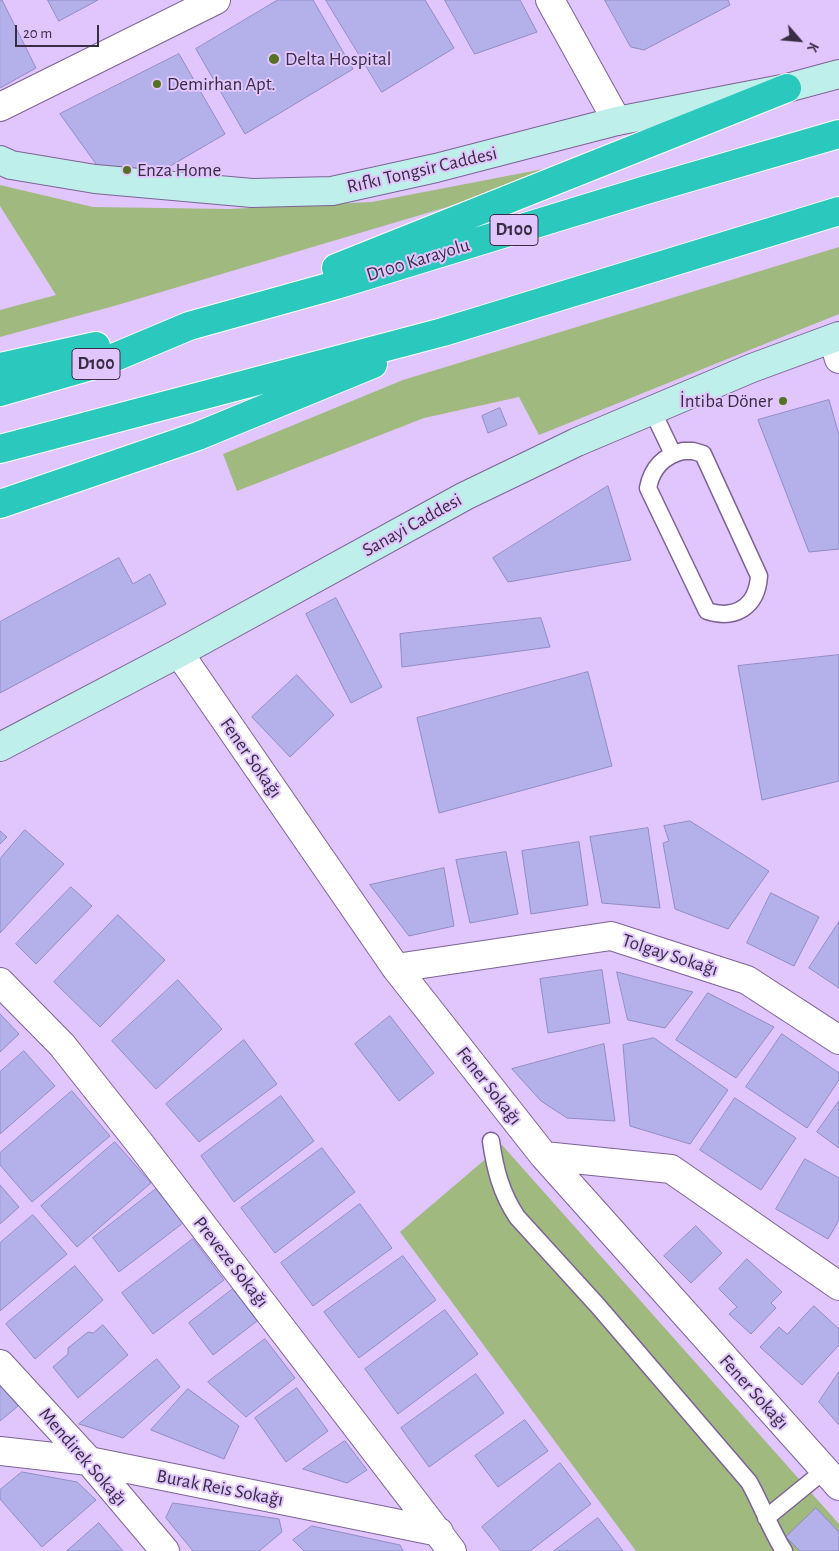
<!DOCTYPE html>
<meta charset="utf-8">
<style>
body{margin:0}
#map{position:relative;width:839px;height:1551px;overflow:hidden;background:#e1c5fd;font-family:"Alegreya Sans",sans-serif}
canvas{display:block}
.north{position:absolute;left:774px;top:15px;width:50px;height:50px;-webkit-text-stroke:4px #e1c5fd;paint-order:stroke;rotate:117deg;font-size:14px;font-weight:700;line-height:20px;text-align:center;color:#382d43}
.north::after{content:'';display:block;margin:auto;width:18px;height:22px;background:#382d43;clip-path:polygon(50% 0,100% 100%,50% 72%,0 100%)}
.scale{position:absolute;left:15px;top:25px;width:84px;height:22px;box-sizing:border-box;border:2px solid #382d43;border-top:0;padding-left:6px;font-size:15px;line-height:18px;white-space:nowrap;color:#382d43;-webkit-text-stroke:4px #e1c5fd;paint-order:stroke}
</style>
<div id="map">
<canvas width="839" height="1551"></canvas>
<div class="north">K</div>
<div class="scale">20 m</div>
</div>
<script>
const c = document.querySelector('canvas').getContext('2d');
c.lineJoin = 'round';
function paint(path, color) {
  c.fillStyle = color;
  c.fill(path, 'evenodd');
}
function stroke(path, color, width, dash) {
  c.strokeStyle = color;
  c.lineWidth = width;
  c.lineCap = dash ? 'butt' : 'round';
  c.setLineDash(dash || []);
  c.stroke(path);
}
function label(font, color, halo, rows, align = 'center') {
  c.font = font + ' "Alegreya Sans",sans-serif';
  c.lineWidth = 4;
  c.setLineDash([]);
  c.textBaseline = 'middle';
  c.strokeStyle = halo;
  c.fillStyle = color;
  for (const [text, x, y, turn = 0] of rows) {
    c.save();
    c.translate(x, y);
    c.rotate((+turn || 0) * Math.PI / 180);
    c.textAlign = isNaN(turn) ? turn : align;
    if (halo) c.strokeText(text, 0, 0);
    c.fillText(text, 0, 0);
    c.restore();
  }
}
const green = new Path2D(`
 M559 166 454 205 114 306 0 337V310L56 295 0 206V185L93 207 229 209 372 202Z
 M839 247V314L539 435 519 397 424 418 237 491 223 454 403 380Z
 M502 1145 839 1524V1551H636L400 1232Z`);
const building = new Path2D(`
 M0 0H2L36 68 0 88Z
 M48 0H98L59 21Z
 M278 0H313L353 69 245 134 196 49Z
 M326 0H425L454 48 382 92Z
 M445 0H520L537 32 475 54Z
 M605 0H728L730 5 644 50 631 47Z
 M179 54 225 134 160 172 99 168 60 114Z
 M829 400 839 435V549L809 552 758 420Z
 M500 408 507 425 488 433 482 416Z
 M608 486 631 560 508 582 493 558Z
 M119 558 133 584 150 574 166 604 0 693V622Z
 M336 598 382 687 351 703 306 614Z
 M541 618 550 647 402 667 400 634Z
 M839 655V781L762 800 738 666Z
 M588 672 612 766 439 813 417 718Z
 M297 675 334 715 290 757 252 717Z
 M690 821 769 871 728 929 675 909 663 843 669 841 664 826Z
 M648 828 660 908 602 903 590 837Z
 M25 830 64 864 0 933V859Z
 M0 831 7 837 0 844Z
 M579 842 588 905 531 914 522 851Z
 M506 852 518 914 470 923 456 860Z
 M444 868 454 926 409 936 370 885Z
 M71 887 92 906 36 964 16 944Z
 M771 893 819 917 794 966 747 943Z
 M118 915 165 960 100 1027 54 982Z
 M839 922V988L809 968Z
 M602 970 610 1023 548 1033 540 979Z
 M617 972 693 992 665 1028 628 1020Z
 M178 980 222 1029 156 1089 112 1041Z
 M708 993 774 1027 736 1078 676 1040Z
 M0 1014 19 1034 0 1052Z
 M390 1016 434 1073 399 1101 355 1044Z
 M782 1034 839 1073V1080L807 1128 746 1087Z
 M654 1038 728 1090 690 1144 630 1126 623 1045Z
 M244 1040 277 1084 199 1142 166 1104Z
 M604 1044 615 1121 567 1118 541 1101 512 1069Z
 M24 1051 55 1086 0 1134V1072Z
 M72 1091 110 1136 32 1202 0 1165V1153Z
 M281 1096 314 1141 234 1202 201 1156Z
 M735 1098 796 1138 761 1190 700 1150Z
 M839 1101V1148L817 1132Z
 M115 1142 151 1183 77 1247 41 1206Z
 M322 1148 355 1192 275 1253 241 1208Z
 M805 1159 839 1178V1220L828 1239 776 1209Z
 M0 1185 19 1207 0 1224Z
 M156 1189 183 1223 119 1272 93 1238Z
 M360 1204 392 1248 313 1306 281 1263Z
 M33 1215 67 1254 0 1311V1243Z
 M696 1226 722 1253 691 1283 664 1256Z
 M193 1239 224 1280 153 1334 122 1293Z
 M403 1256 436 1300 359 1358 324 1312Z
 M747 1259 782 1292 771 1303 776 1308 751 1334 729 1314 737 1307 719 1289Z
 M75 1266 103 1300 35 1359 6 1324Z
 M233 1289 257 1321 213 1355 189 1323Z
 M814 1306 839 1329V1345L802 1385 760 1347 779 1327 787 1334Z
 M445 1310 478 1354 398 1414 365 1369Z
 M103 1325 128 1355 78 1398 53 1367 68 1354V1348L88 1332 93 1333Z
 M265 1339 295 1378 246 1417 208 1382Z
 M157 1359 180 1387 123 1438 79 1424Z
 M839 1372V1425L819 1402Z
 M476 1374 504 1413 429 1467 401 1428Z
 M0 1385 18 1406 0 1421Z
 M297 1388 328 1431 286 1462 255 1418Z
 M188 1389 239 1426 224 1459 151 1430Z
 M525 1420 548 1451 498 1487 475 1456Z
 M345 1441 367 1470 347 1483 303 1469Z
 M560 1463 591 1504 530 1551H501L482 1527Z
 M22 1472 77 1482 96 1500 42 1547 0 1499V1490Z
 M173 1503 279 1519 282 1532 259 1551H193L166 1518Z
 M816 1508 839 1532V1551H800L786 1537Z
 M598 1518 623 1551H554Z
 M99 1523 123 1551H67Z
 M312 1526 400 1545 403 1551H304L293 1540Z`);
const lane = new Path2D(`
 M652 410 673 454
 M683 451H693L703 454 759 576C757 607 735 620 707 611L648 488C652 468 663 456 683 451Z
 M491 1141C495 1169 501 1193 517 1217L598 1306 749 1482C762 1505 770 1529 784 1551
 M766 1518 825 1470`);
const street = new Path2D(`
 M550 0 617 121
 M0 107 216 0
 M833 339 839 359
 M179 653 396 968 544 1156 839 1486
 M396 968 611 936 747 980 839 1040
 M0 982 62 1045 141 1145 452 1551
 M544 1156 671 1169 839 1286
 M0 1364 89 1461 165 1551
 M0 1451 89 1461 439 1532`);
const secondary = new Path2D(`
 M0 160 11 165 95 179 252 193 332 191 436 168 617 121 787 88 839 74
 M0 747 179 653 465 496 577 442 752 368 839 336`);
const highway = new Path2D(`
 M336 268 787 88
 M0 367 96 346
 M0 392 101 363 189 326 336 285 646 190 839 134
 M0 449 443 332 839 211
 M0 504 198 436 373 364`);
const markers = [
 [274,59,6,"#557125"],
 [157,84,5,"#557125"],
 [127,170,5,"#557125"],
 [783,401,5,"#557125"]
];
const shields = [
 [514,230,48],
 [96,364,48]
];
const shieldNames = [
 ["D100",514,230],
 ["D100",96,364]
];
const poiNames = [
 ["Delta Hospital",285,59],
 ["Demirhan Apt.",167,84],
 ["Enza Home",137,170],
 ["İntiba Döner",773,401,"right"]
];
const streetNames = [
 ["Rıfkı Tongsir Caddesi",422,170,-13],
 ["D100 Karayolu",418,260,-17],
 ["Sanayi Caddesi",412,525,-29],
 ["Fener Sokağı",251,758,55],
 ["Tolgay Sokağı",670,955,18],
 ["Fener Sokağı",489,1086,52],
 ["Preveze Sokağı",231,1262,52],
 ["Fener Sokağı",754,1392,48],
 ["Mendirek Sokağı",83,1457,49],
 ["Burak Reis Sokağı",220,1488,11]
];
paint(green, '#a0b97f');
paint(building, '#b4b0ea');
stroke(building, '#908cc4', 1);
stroke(lane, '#7d6395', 19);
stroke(street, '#7d6395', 30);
stroke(secondary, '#7d6395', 30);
stroke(highway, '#fff', 30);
stroke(lane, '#fff', 16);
stroke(street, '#fff', 28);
stroke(secondary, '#bfefeb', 28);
stroke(highway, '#2bc9bd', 28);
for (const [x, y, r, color] of markers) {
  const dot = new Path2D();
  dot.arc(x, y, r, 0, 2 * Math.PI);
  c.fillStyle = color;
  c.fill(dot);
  stroke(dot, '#e1c5fd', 2);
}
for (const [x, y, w] of shields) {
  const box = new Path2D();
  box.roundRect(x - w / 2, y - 15.5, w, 31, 4);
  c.fillStyle = '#e1c5fd';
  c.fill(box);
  stroke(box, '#382d43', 1);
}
label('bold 18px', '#382d43', null, shieldNames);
label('19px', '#382d43', '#e1c5fd', poiNames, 'left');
label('19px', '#382d43', '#e1c5fd', streetNames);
</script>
